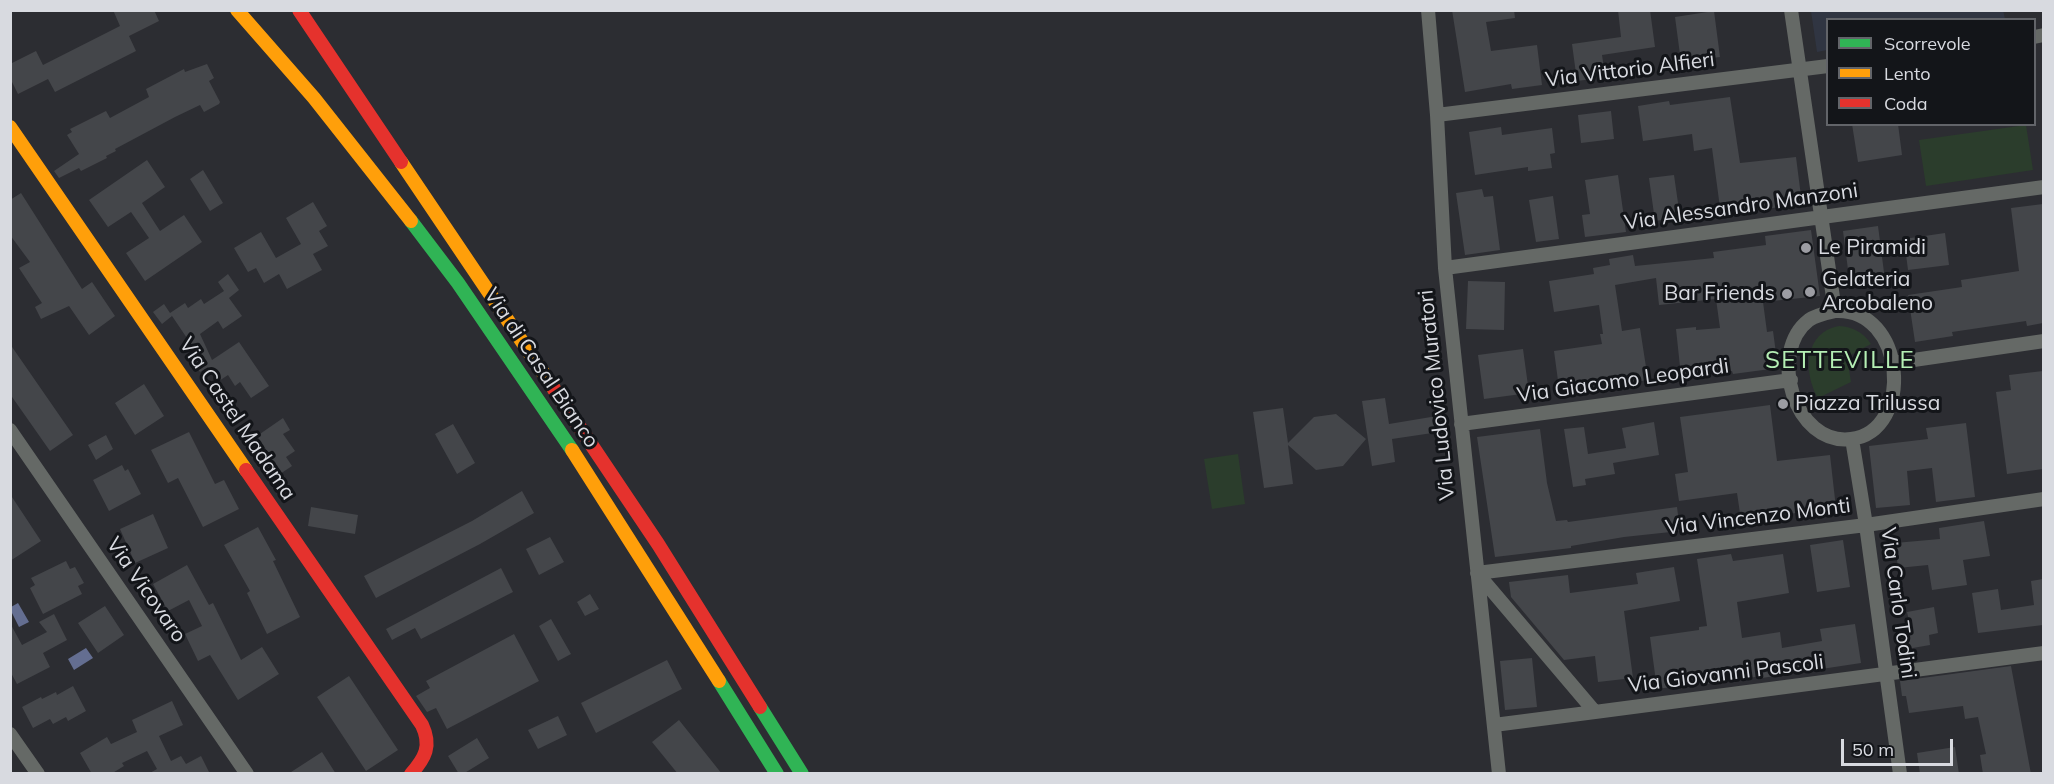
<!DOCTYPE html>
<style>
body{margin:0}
#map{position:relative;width:2054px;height:784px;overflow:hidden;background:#2c2d32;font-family:Mulish,sans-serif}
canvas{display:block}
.frame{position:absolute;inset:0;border:12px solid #d8dae0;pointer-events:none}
.legend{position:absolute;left:1826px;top:18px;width:210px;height:108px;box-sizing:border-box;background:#131519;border:2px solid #626469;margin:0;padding:8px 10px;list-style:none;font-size:18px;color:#d8dae0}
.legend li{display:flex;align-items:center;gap:12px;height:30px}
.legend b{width:30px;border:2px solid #626469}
.scale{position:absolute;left:1841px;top:739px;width:112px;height:27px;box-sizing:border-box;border:3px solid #d8dae0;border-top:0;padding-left:8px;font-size:18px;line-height:21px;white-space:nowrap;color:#d8dae0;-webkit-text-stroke:4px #131519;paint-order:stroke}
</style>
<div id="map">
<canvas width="2054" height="784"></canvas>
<div class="frame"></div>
<ul class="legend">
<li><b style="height:8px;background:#30b455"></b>Scorrevole</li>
<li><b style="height:8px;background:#ff9f0a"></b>Lento</li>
<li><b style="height:8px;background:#e5322d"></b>Coda</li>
</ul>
<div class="scale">50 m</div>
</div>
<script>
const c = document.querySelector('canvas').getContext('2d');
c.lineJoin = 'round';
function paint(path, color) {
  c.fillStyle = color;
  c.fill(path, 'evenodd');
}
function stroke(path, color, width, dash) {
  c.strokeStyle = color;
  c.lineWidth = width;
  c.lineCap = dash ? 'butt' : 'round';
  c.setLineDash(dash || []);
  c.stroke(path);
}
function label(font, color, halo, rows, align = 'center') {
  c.font = font + ' Mulish,sans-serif';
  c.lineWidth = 6;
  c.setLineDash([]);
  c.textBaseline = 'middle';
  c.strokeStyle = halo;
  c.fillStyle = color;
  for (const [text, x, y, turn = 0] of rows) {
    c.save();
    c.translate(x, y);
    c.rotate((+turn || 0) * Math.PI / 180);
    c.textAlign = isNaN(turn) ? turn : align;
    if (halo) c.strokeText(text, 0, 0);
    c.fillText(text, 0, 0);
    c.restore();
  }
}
const built = new Path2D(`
 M2003 10 2005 19 1828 20 1827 50 1817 52 1811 11Z`);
const green = new Path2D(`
 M2026 125 2033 170 1926 186 1919 140Z
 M1839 326C1853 327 1863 332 1871 344L1847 357 1851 382 1818 398C1803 373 1804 332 1839 326Z
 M1238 454 1245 504 1212 509 1204 459Z`);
const water = new Path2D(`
 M18 603 29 622 19 627 11 611V607Z
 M86 648 93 658 74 670 68 659Z`);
const building = new Path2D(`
 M113 10H154L159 21 129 36 136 51 55 92 48 79 18 94 10 78V64L36 51 43 65 120 26Z
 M1452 10H1514L1515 18 1486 22 1491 51 1537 45 1542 85 1512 89 1511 84 1465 92Z
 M1618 10H1650L1655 47 1602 55 1604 68 1591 70 1592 79 1577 81 1572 44 1621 37Z
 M1714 11 1720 57 1681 62 1675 17Z
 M207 64 214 78 209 81 220 102 219 104 204 112 200 105 175 117 115 149 116 151 106 156 107 158 81 171 79 168 59 178 54 171 79 154 67 135 72 132 70 129 106 111 110 118 149 97 146 89 184 69 185 72Z
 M1730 97 1740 163 1796 157 1802 204 1721 215 1712 148 1694 151 1692 134 1643 141 1638 106 1669 101 1670 105Z
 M1611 111 1614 139 1581 143 1578 115Z
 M1852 124H1898L1902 155 1858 162Z
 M1501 127 1502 135 1552 128 1555 153 1550 154 1552 168 1528 171V167L1475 175 1469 132Z
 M147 160 165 187 142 203 160 231 184 215 202 242 145 281 126 253 149 238 131 212 108 227 89 200Z
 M203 170 223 203 210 211 190 179Z
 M1618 175 1626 232 1585 237 1582 215 1590 214 1585 180Z
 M1674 175 1680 217 1655 221 1649 178Z
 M1482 189 1484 197 1493 196 1500 250 1465 255 1456 193Z
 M21 193 82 289 92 282 115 316 89 335 69 306 41 319 35 307 42 303 19 268 30 262 10 235V200Z
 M1553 196 1559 239 1536 242 1529 200Z
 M313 202 327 226 319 231 328 246 313 254 322 270 287 289 279 274 264 283 256 268 248 272 234 248 261 232 276 258 301 244 286 218Z
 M2043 204V323L2027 326 2026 321 1952 332 1953 336 1915 342 1908 295 1962 287 1961 280 2019 271 2011 208Z
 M1878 226 1885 280 1850 285 1843 231Z
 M1811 230 1820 296 1763 302 1767 332 1773 331 1778 368 1733 374 1732 371 1681 376 1676 329 1696 327V330L1720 328 1716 299 1659 305 1656 278 1615 285 1622 331 1640 328 1648 380 1608 386 1607 381 1559 388 1554 351 1602 344 1600 334H1603L1599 305 1554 312 1549 281 1594 274 1593 268 1610 265 1609 259 1633 255 1635 266 1714 258 1713 252 1766 245 1765 236Z
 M1945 233 1949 265 1908 270 1904 239Z
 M228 274 239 290 229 298 242 316 223 329 218 321 200 334 212 360 239 342 269 386 251 398 240 382 235 386 228 375 219 381 208 367 200 372 192 360 195 357 191 348 193 347 170 313 185 303 188 308 201 299 204 304 224 291 218 282Z
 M1468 281 1505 282 1504 330 1466 329Z
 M164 304 172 316 162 324 153 312Z
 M10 344 73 435 50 451 10 394Z
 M1523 349 1529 393 1484 399 1478 355Z
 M2043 371V469L2007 474 1996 392 2011 390 2009 375Z
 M144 384 164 416 135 435 115 403Z
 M1385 398 1389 424 1437 416 1439 432 1392 439 1395 462 1372 466 1362 401Z
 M1770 405 1777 461 1830 455 1836 508 1741 520 1737 493 1679 501 1675 474 1688 472 1680 417Z
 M1283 408 1288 443 1314 417 1336 414 1366 439 1343 466 1316 470 1288 445 1293 484 1264 488 1253 412Z
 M283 418 290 430 283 434 295 451 286 457 292 466 277 476 265 458 269 454 257 436Z
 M1654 422 1659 455 1613 463 1615 474 1585 479 1586 485 1573 487 1564 429 1584 427 1588 454 1626 448 1622 428Z
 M1966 423 1975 497 1936 502 1932 468 1907 471 1910 505 1876 508 1869 446 1928 439 1926 428Z
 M453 424 475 463 457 474 435 434Z
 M1540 429 1547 483 1556 521 1567 520 1568 522 1677 507 1680 531 1624 537 1571 546V548L1495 557 1477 437Z
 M189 432 215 484 224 480 239 509 203 527 178 478 168 483 151 450Z
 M106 435 113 449 96 460 88 445Z
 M122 465 125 471 128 469 141 494 109 511 93 480Z
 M522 491 534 513 480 544 376 598 364 576 472 521Z
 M10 494 41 541 10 561Z
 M311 507 358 515 355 534 308 526Z
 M153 514 168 548 135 563 120 529Z
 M1984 521 1990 556 1963 560 1967 585 1932 590 1928 565 1898 568 1895 543 1940 539 1939 528Z
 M258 527 276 560 273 561 300 617 267 634 247 593 250 591 224 545Z
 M550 537 564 562 539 575 526 549Z
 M1843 540 1850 587 1817 592 1810 545Z
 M1731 554 1733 561 1783 554 1789 593 1737 602 1742 638 1780 632 1782 648 1822 641 1820 629 1855 624 1861 663 1762 678V676L1707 684V682L1657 689 1650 637 1699 630V627L1707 626 1697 559Z
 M66 561 70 569 75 567 84 583 78 586 82 594 43 614 30 588 35 585 31 578Z
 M187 565 209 605 213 603 241 660 262 647 279 674 238 700 210 655 198 661 185 634 202 626 189 600 168 611 153 584Z
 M1674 567 1680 601 1624 611 1633 678 1598 682 1595 656 1564 660 1511 597 1509 582 1568 575 1570 593 1638 584 1636 573Z
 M501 568 513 592 421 639 415 628 392 640 386 629Z
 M2043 579V625L1978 633 1972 593 1998 589 2001 610 2034 605 2031 581Z
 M590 594 599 609 585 616 577 602Z
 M105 606 124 635 98 653 78 623Z
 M1934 607 1938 633 1929 635 1930 645 1907 649 1903 626 1910 625 1907 612Z
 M54 614 67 640 43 653 50 667 17 684 10 671V623L22 645 47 632 39 622Z
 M551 619 571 654 558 661 539 626Z
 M514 634 539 681 447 729 436 708 427 712 416 696 430 688 426 681Z
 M1532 658 1537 707 1505 710 1500 661Z
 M667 660 682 689 596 733 581 703Z
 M2011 666 2031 774H1983L1980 755 1986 754 1978 717 1965 719 1963 706 1909 713 1906 696H1902L1900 681Z
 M349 676 398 750 366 771 317 697Z
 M73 686 86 711 68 721 66 717 53 724 50 719 33 728 22 707 41 697 42 699 56 692 57 695Z
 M172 701 183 725 159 736 171 761 181 756 186 764 201 756 210 774H148L157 769 147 751 122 763 124 766 111 774H92L80 753 107 737 111 744 137 732 132 720Z
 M558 716 567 735 538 749 528 730Z
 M679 720 722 774H678L652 742Z
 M477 738 489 758 463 774H459L448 756Z
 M1955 747 1959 774H1920L1917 753Z
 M322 752 336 774H288Z`);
const street = new Path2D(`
 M1428 10 1437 115 1445 268 1499 774
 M1791 10 1835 311
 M2034 37 2044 35
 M1437 115 1828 66
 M1445 268 2044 187
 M1835 311C1906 307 1915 431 1851 439 1794 446 1767 352 1809 320 1816 315 1826 313 1835 311Z
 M1893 363 2044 341
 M1461 424 1791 380
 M10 430 247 774
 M1852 439 1866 525 1900 774
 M1477 573 1595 712 2044 653
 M1477 573 1866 525 2044 499
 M1494 725 1595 712
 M10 734 38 774`);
const fast = new Path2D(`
 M411 221 458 283 572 450
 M719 681 777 774
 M760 707 802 774`);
const slow = new Path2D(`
 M237 10 314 98 411 221
 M10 127 246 470
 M401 162 554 389
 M572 450 719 681`);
const jam = new Path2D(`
 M299 10 401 162
 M554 389 658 544 760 707
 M246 470 422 725C432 746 425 758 411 774`);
const markers = [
 [1806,248,6,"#9c9da3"],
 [1810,292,6,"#9c9da3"],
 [1787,294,6,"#9c9da3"],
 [1783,404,6,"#9c9da3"]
];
const streetNames = [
 ["Via Vittorio Alfieri",1630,70,-7],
 ["Via Alessandro Manzoni",1741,207,-8],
 ["Via di Casal Bianco",541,368,56],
 ["Via Giacomo Leopardi",1623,381,-8],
 ["Via Ludovico Muratori",1437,395,-96],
 ["Via Castel Madama",237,419,56],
 ["Via Vincenzo Monti",1758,517,-7],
 ["Via Vicovaro",146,590,55],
 ["Via Carlo Todini",1898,603,82],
 ["Via Giovanni Pascoli",1726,674,-7]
];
const poiNames = [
 ["Le Piramidi",1818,248],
 ["Gelateria",1822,280],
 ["Arcobaleno",1822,304],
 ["Bar Friends",1775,294,"right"],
 ["Piazza Trilussa",1795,404]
];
const quarterNames = [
 ["SETTEVILLE",1840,361]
];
paint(built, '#303542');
paint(green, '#2b3d2c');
paint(water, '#646e91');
paint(building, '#44464a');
stroke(street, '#656966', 14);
stroke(fast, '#30b455', 14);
stroke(slow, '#ff9f0a', 14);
stroke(jam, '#e5322d', 14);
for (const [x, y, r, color] of markers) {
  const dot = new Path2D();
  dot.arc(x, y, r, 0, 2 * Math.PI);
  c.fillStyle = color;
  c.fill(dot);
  stroke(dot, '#131519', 2);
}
label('21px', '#d8dae0', '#131519', streetNames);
label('21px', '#d8dae0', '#131519', poiNames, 'left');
c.letterSpacing = '1.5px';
label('24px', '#b5efb4', '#131519', quarterNames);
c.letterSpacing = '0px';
</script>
